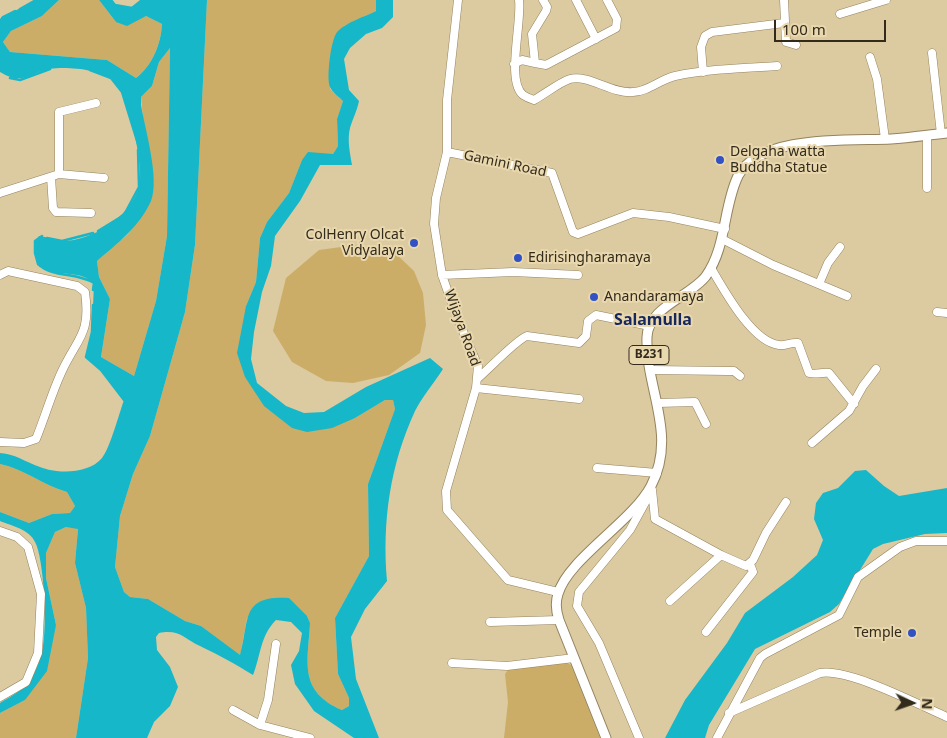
<!DOCTYPE html>
<style>
body{margin:0}
#map{position:relative;width:947px;height:738px;overflow:hidden;background:#dccaa1;font-family:"Noto Sans",sans-serif}
canvas{display:block}
.north{position:absolute;left:887px;top:678px;width:50px;height:50px;-webkit-text-stroke:4px #e9d7ae;paint-order:stroke;rotate:93deg;font-size:14px;font-weight:700;line-height:20px;text-align:center;color:#322b1b}
.north::after{content:'';display:block;margin:auto;width:18px;height:22px;background:#322b1b;clip-path:polygon(50% 0,100% 100%,50% 72%,0 100%)}
.scale{position:absolute;left:774px;top:20px;width:112px;height:22px;box-sizing:border-box;border:2px solid #322b1b;border-top:0;padding-left:6px;font-size:15px;line-height:18px;white-space:nowrap;color:#322b1b;-webkit-text-stroke:4px #e9d7ae;paint-order:stroke}
</style>
<div id="map">
<canvas width="947" height="738"></canvas>
<div class="north">N</div>
<div class="scale">100 m</div>
</div>
<script>
const c = document.querySelector('canvas').getContext('2d');
c.lineJoin = 'round';
function paint(path, color) {
  c.fillStyle = color;
  c.fill(path, 'evenodd');
}
function stroke(path, color, width, dash) {
  c.strokeStyle = color;
  c.lineWidth = width;
  c.lineCap = dash ? 'butt' : 'round';
  c.setLineDash(dash || []);
  c.stroke(path);
}
function label(font, color, halo, rows, align = 'center') {
  c.font = font + ' "Noto Sans",sans-serif';
  c.lineWidth = 4;
  c.setLineDash([]);
  c.textBaseline = 'middle';
  c.strokeStyle = halo;
  c.fillStyle = color;
  for (const [text, x, y, turn = 0] of rows) {
    c.save();
    c.translate(x, y);
    c.rotate((+turn || 0) * Math.PI / 180);
    c.textAlign = isNaN(turn) ? turn : align;
    if (halo) c.strokeText(text, 0, 0);
    c.fillText(text, 0, 0);
    c.restore();
  }
}
const green = new Path2D(`
 M59 0H99L116 22 146 16 162 24C161 43 152 66 136 78L107 60 10 52 3 42 11 31 42 16Z
 M207 0H376V11L344 26 330 89 343 101 337 119 338 146 333 154 302 160 289 193 267 222 260 238 256 282 246 306 245 377 292 428 355 418 385 400H393L395 409 368 484 369 556 335 618 338 674 349 698V706L342 710C298 691 308 663 310 623L307 616 247 618 240 656 201 626 185 621 148 599 130 597 124 592 115 567 120 516 133 474 150 436 185 312 195 245Z
 M170 48 167 236 156 301 134 376 101 357 110 299 99 277 97 261 128 234 151 200 141 97 152 86 159 62Z
 M356 245 392 250 414 271 423 293 426 325 420 353 389 375 353 383 326 381 292 362 273 331 286 278 319 250Z
 M0 464C24 469 43 485 67 492L75 506 70 513 52 514 29 523 0 512Z
 M66 527 78 528 75 563 86 608 88 658 76 738H0V713L25 700 56 625 46 578V553L55 532Z
 M565 662 571 665 600 738H504L508 702 505 674 508 670Z`);
const water = new Path2D(`
 M36 0H59L42 16 11 31 3 42 10 52 107 60 136 78C152 66 161 44 162 24L146 16 127 26 116 22 99 0H111L115 5 132 8 142 0H207L195 245 185 312 150 436 133 474 120 516 115 567 124 592 130 597 148 599 185 621 201 626 240 655C250 620 240 595 289 598L307 616 310 623C308 662 298 691 342 710L349 706V698L338 674 335 618 369 556 368 484 395 409 393 400H385L355 418 332 428 307 432 292 428 264 406 245 377 237 353 246 306 256 282 260 238 267 222 289 193 302 160 308 152 333 154 338 146 337 119 343 101C339 97 332 92 330 87 326 78 331 37 338 31 347 22 364 17 376 11V0H393V17L382 28 366 34 350 48 344 59 349 90 359 101C357 111 353 118 350 128 347 140 350 153 352 165H320L300 201 275 236 271 266 262 292 254 332 251 359 257 383 286 406 304 413 324 412 366 387 430 358 443 369C434 383 422 397 415 411 390 465 382 522 387 581L365 609 351 637 356 679 379 738H354L314 711 295 684 291 665 299 651 302 633 291 622 276 620C260 636 261 655 253 675 235 664 219 655 200 646 184 639 180 629 159 633L156 637 157 650 170 667 178 687 170 706 154 722 147 738H76L88 658 86 608 75 563 78 529 66 527 55 532 46 553V578L56 625 47 671 25 700 0 713V703C12 696 25 689 32 677 37 669 42 654 43 645 47 626 44 558 35 542 29 529 12 526 0 521V512L29 523 52 514 70 513 75 506 67 492C43 485 24 469 0 464V453C16 454 25 462 40 467 57 474 89 474 102 458 110 448 119 414 124 400L101 370 86 357 92 332 94 283C90 281 87 278 84 277 66 270 40 279 35 254 34 247 35 241 39 236 47 237 55 240 62 241 93 241 129 217 139 188 143 174 136 138 132 124 127 108 125 92 112 80 100 69 65 66 50 69 28 73 23 86 0 72V21L3 17ZM170 48 167 236 156 301 134 376 101 357 110 299 99 277 97 261C117 244 140 226 151 201 160 179 145 129 141 105V97L152 86 159 62Z
 M866 470 884 486 899 496 947 488V533L925 534 883 544 873 549 839 604 830 612 755 649 709 725 705 738H665L685 700 727 643 745 613 793 577 817 555 823 540 814 519 816 503 823 493 838 488 855 471Z`);
const stream = new Path2D(`
 M111 0 115 5 132 8 142 0
 M20 9 36 0
 M0 21 3 17 15 11
 M90 70 111 78 122 92 138 144
 M10 78 20 80 50 69
 M98 231 124 215 139 187 138 150
 M42 236 35 241V253L38 264C53 278 76 272 94 283L93 290
 M47 238 62 241 93 233
 M93 305 92 332 86 357 101 370 124 400`);
const minor = new Path2D(`
 M458 0 447 100V152L436 198 434 224 442 275 456 315 478 366 476 388 446 491 447 510 508 580 558 592
 M519 0C522 23 506 81 523 95 526 97 531 99 534 100 545 94 560 82 570 79 588 74 612 94 633 92 647 92 661 79 675 76 708 69 744 68 777 66
 M543 0 547 7 546 11 532 34 535 63 546 65 616 28 617 19 607 0
 M576 0 596 39
 M784 0 786 42 796 45
 M840 14 886 0
 M932 53 941 134
 M870 57 877 79 885 139
 M514 64 522 60 535 63
 M703 72 701 47 705 36 712 32 784 23
 M447 152 552 173 573 232 578 234 633 213 669 217 725 229
 M59 174V112L96 103
 M51 177 53 208 56 212 91 213
 M927 188V136
 M0 193 59 174 104 178
 M722 239 773 265 847 296
 M711 268C724 290 752 342 779 345 785 346 791 342 798 343L809 373C816 375 822 372 829 373L854 404
 M0 275 8 271 77 286 85 292C91 334 78 337 62 371 52 392 45 417 36 439L24 443 0 442
 M442 275 513 272 578 275
 M819 284 828 263 840 247
 M937 312 947 313
 M652 370 728 371H734L740 376
 M477 379C488 370 517 339 527 336L579 343 586 336 588 321 596 315 650 326
 M476 388 579 399
 M658 403 695 402 706 424
 M812 443 849 411 863 386 876 369
 M597 468 657 473
 M652 490 655 519 721 555 746 566 753 560 766 533 786 502
 M0 531 17 537 28 547 41 594 38 653 26 682 0 697
 M670 601 721 555
 M490 622 559 620
 M706 632 753 572 750 564
 M452 663 507 666 574 658
 M233 710 260 725 310 738
 M729 713 820 673C849 668 917 704 947 717
 M260 725 268 700 276 644
 M639 738 599 643 577 606 579 592 630 530 652 490
 M717 738 760 658 765 654 839 615 858 577 900 547 916 541H947`);
const major = new Path2D(`
 M606 738 559 620C556 611 555 603 558 594 568 559 632 522 651 486 678 434 645 388 647 337 648 307 690 297 706 276 727 246 723 207 738 176 760 134 850 141 891 139 909 138 928 135 947 133`);
const markers = [
 [720,160,5,"#3252c3"],
 [414,243,5,"#3252c3"],
 [518,258,5,"#3252c3"],
 [594,297,5,"#3252c3"],
 [912,633,5,"#3252c3"]
];
const shields = [
 [649,355,40]
];
const shieldNames = [
 ["B231",649,355]
];
const poiNames = [
 ["Delgaha watta",730,152],
 ["Buddha Statue",730,168],
 ["ColHenry Olcat",404,235,"right"],
 ["Vidyalaya",404,251,"right"],
 ["Edirisingharamaya",528,258],
 ["Anandaramaya",604,297],
 ["Temple",902,633,"right"]
];
const streetNames = [
 ["Gamini Road",505,164,12],
 ["Wijaya Road",462,328,70]
];
const quarterNames = [
 ["Salamulla",653,320]
];
paint(green, '#cbad67');
paint(water, '#16b7c9');
stroke(stream, '#16b7c9', 2.5);
stroke(minor, '#94835d', 9);
stroke(major, '#94835d', 11);
stroke(minor, '#fff', 8);
stroke(major, '#fff', 9);
for (const [x, y, r, color] of markers) {
  const dot = new Path2D();
  dot.arc(x, y, r, 0, 2 * Math.PI);
  c.fillStyle = color;
  c.fill(dot);
  stroke(dot, '#e9d7ae', 2);
}
for (const [x, y, w] of shields) {
  const box = new Path2D();
  box.roundRect(x - w / 2, y - 9.5, w, 19, 4);
  c.fillStyle = '#e9d7ae';
  c.fill(box);
  stroke(box, '#322b1b', 1);
}
label('bold 12px', '#322b1b', null, shieldNames);
label('14px', '#322b1b', '#e9d7ae', poiNames, 'left');
label('14px', '#322b1b', '#e9d7ae', streetNames);
label('bold 16px', '#16275d', '#e9d7ae', quarterNames);
</script>
